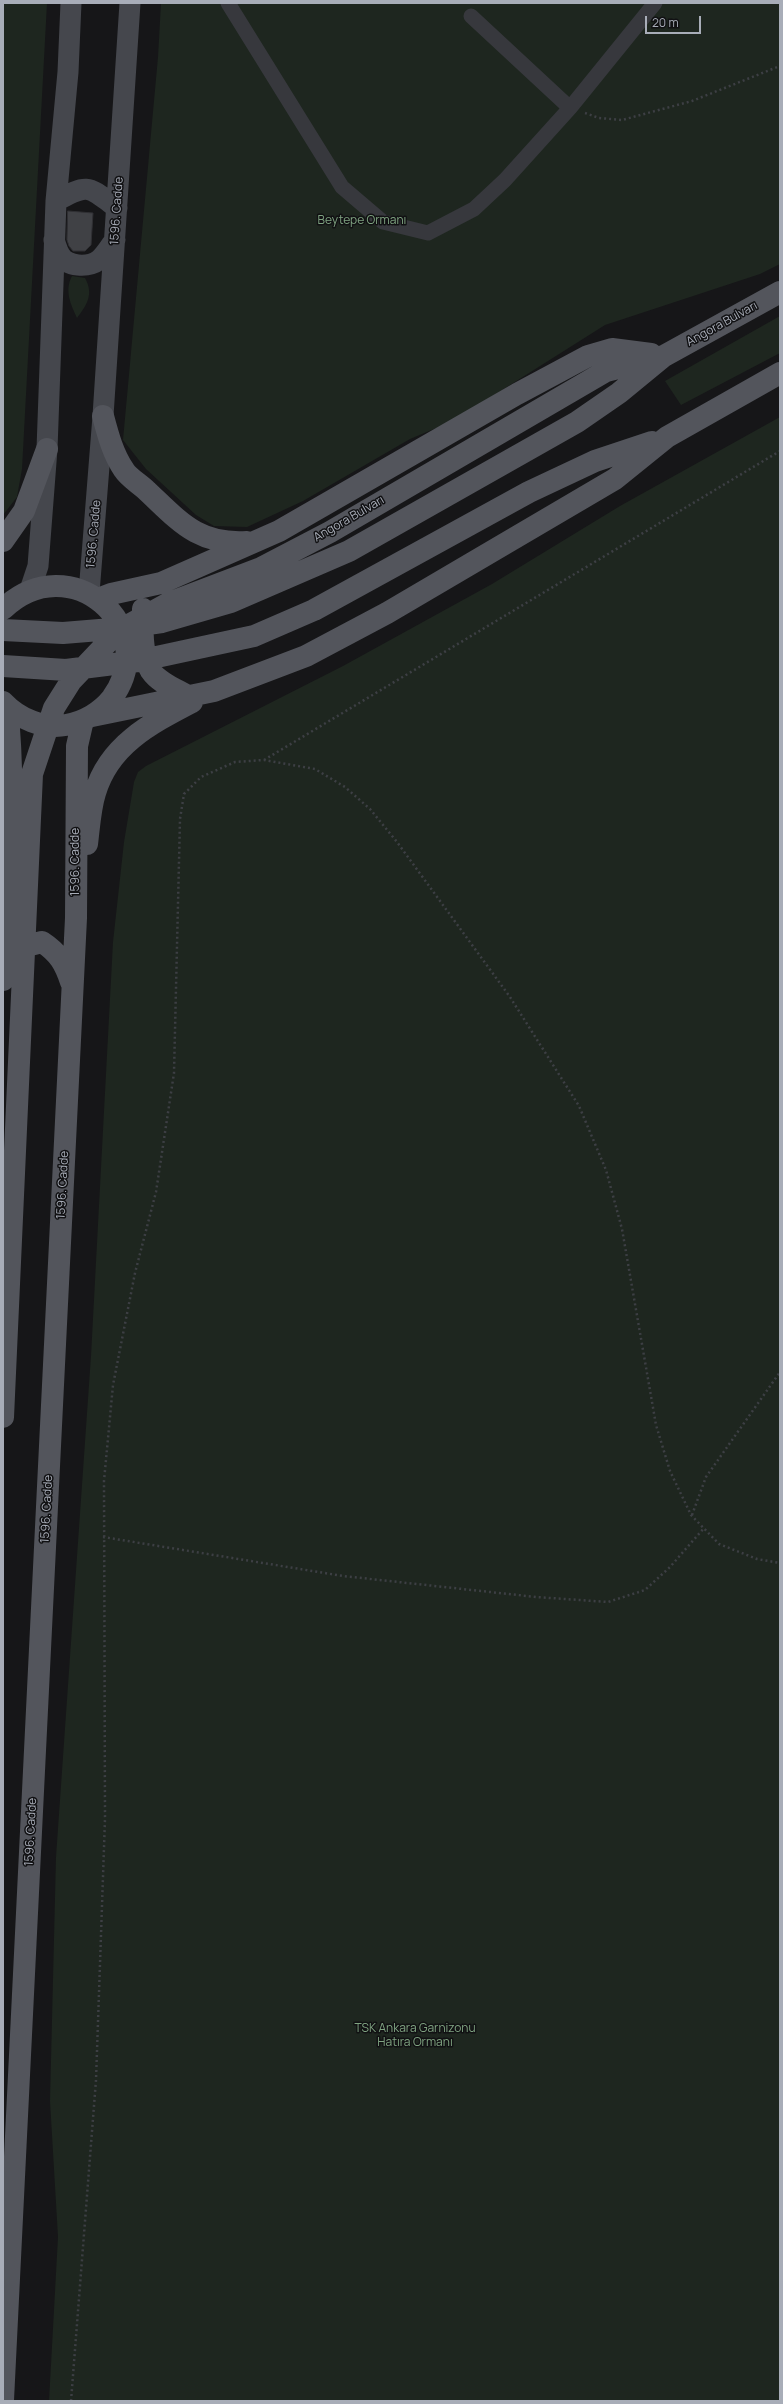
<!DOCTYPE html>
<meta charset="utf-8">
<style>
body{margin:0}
#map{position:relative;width:783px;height:2404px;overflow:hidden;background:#161618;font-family:Manrope,sans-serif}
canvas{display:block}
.frame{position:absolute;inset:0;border:4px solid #a8adb8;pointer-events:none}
.scale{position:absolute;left:645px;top:16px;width:56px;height:18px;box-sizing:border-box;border:2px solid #a8adb8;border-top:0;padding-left:5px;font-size:12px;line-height:14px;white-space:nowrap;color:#a8adb8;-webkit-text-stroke:3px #111113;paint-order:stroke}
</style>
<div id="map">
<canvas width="783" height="2404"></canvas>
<div class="frame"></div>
<div class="scale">20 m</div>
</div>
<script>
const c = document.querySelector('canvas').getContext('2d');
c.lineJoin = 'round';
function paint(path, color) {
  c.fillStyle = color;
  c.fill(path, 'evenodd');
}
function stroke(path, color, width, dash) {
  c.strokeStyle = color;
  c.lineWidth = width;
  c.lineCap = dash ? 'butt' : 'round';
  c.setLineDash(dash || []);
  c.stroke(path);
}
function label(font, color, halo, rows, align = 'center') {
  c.font = font + ' Manrope,sans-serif';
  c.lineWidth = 3;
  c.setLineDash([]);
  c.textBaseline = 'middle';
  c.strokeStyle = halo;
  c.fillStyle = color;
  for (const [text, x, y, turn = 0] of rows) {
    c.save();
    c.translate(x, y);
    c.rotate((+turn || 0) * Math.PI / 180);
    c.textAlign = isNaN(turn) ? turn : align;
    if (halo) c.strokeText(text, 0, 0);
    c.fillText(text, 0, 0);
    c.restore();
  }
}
const green = new Path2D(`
 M3 3H47L22 469 17 497 3 515Z
 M161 3H780V264L760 274 605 325 453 421 410 439 303 501 247 527 214 526 196 515 146 469 123 440 158 57Z
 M72 276 85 278C94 294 87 305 77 318 71 305 64 291 72 276Z
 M780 316V353L681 405 665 381Z
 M780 417V2401H49L58 2237 50 2101 56 1857 91 1356 113 942 124 842 134 782 138 772 146 766 343 666 492 584 620 506Z`);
const building = new Path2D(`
 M68 211 93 213 91 245 85 251H73L69 246 67 240Z`);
const path = new Path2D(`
 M585 113 599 118 622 120 692 101 780 66
 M264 760 780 451
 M692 1515 706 1477 780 1372
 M103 1537 343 1576 536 1597 608 1602 645 1590 670 1567 704 1528
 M71 2401 96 2080 105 1819 104 1481 113 1385 135 1273 156 1192 174 1073 180 819 184 794 201 777 235 762 264 760 315 769 345 787 370 809 397 842 510 997 579 1106 606 1170 622 1229 656 1425 670 1471 691 1515 719 1544 757 1559 780 1563`);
const street = new Path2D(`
 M228 3 342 187 383 222 428 233 474 209 505 180 570 108 655 3
 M471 16 570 108`);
const secondary = new Path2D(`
 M56 201C89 183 88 186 117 208
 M54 240C56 245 57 250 60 255 67 267 88 268 99 260 105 255 110 246 115 240
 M30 590 38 566 47 449 56 201 68 72 71 3
 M89 593 103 416 130 3`);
const primary = new Path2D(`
 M103 416C108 435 113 454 124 470 129 478 140 484 147 491 180 522 198 545 247 542
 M3 541 24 511 47 449
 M98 599 111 594 161 583 279 531 517 394 588 356 612 349 651 354
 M3 609C70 545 163 627 112 698 101 712 84 722 66 725 43 729 19 719 3 702
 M143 609C142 627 142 656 151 671 159 683 176 689 188 696
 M3 630 63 633 112 629 162 622 231 602 349 551 577 422 619 393 664 356 780 292
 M3 666 66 670 138 661 254 636 314 610 529 492 595 461 652 442
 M92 716 214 691 306 656 387 613 615 479 667 437 780 373
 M87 844C89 828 90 809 95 793 109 745 150 724 192 702
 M3 951C9 870 16 789 7 707
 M3 980 26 946 42 942C59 953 65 964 71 982
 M3 1417 32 774 54 708 71 681 110 640 129 625 169 603 261 568 330 532 606 371 664 356
 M3 2400 76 918 77 746 83 720`);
const streetNames = [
 ["1596. Cadde",117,211,-86],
 ["Angora Bulvarı",722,324,-29],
 ["Angora Bulvarı",349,519,-30],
 ["1596. Cadde",94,534,-85],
 ["1596. Cadde",76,862,-90],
 ["1596. Cadde",63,1185,-87],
 ["1596. Cadde",47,1509,-87],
 ["1596. Cadde",31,1832,-87]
];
const parkNames = [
 ["Beytepe Ormanı",362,221],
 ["TSK Ankara Garnizonu",415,2029],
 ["Hatıra Ormanı",415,2043]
];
paint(green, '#1e261f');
paint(building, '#404145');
stroke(building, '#303034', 1);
stroke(path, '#3d3f44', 2.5, [2, 3]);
stroke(street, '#37383d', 15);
stroke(secondary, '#45474d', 21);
stroke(primary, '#53555c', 22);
label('12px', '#a8adb8', '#111113', streetNames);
label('12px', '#7fa381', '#111113', parkNames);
</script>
